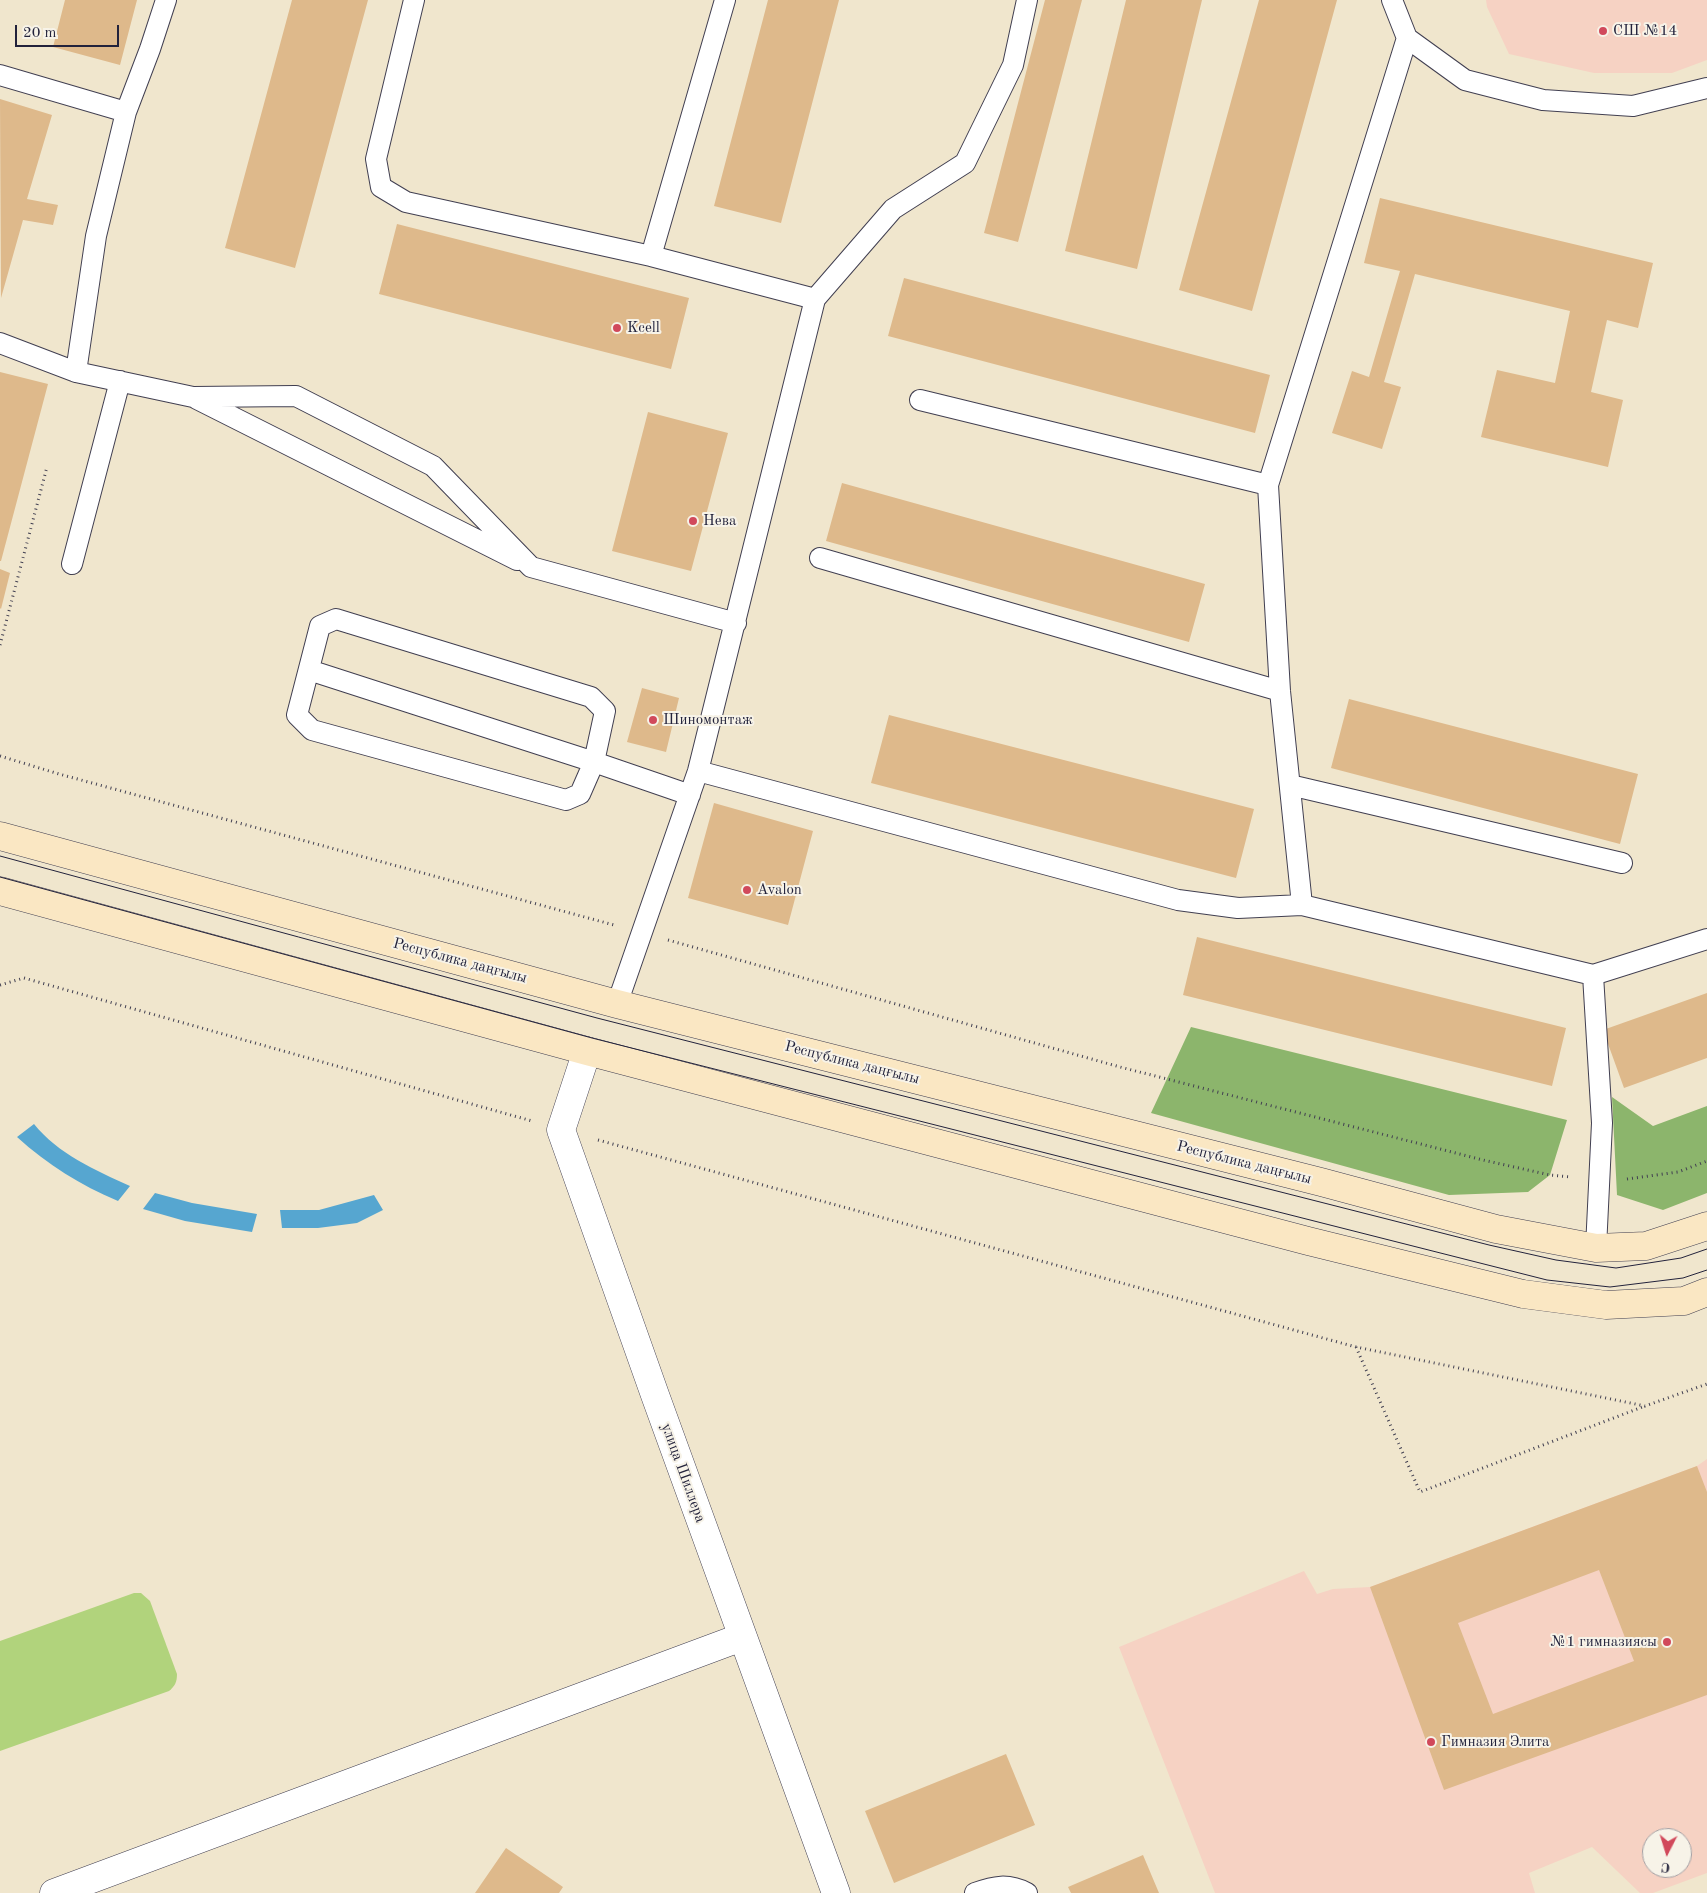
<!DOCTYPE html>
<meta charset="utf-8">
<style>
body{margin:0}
#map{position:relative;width:1707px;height:1893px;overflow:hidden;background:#f0e6cd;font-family:"Old Standard TT",serif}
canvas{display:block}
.north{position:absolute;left:1642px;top:1828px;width:50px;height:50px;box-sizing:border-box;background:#f7f3e8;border:1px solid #a29fa3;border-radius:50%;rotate:185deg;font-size:14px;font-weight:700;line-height:20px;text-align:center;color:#22223b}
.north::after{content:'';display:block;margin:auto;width:18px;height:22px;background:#d1495b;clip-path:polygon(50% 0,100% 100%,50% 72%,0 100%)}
.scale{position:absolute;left:15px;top:25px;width:104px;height:22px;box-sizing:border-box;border:2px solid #22223b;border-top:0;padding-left:6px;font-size:15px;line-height:18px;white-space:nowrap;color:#22223b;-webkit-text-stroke:4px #f7f3e8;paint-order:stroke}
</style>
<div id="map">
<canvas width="1707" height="1893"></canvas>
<div class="north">С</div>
<div class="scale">20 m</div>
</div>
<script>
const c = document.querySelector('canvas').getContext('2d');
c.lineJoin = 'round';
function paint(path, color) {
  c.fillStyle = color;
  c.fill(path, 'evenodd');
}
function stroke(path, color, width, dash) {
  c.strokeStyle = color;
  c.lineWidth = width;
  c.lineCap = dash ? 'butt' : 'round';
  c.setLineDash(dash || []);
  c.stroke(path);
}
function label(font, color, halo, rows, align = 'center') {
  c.font = font + ' "Old Standard TT",serif';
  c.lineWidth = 4;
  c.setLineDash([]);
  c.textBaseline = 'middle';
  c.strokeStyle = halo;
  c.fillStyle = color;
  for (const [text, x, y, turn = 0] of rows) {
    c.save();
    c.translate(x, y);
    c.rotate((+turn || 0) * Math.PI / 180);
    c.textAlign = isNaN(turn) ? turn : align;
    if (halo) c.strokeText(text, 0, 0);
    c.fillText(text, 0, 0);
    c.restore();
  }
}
const built = new Path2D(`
 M1486 0H1707V60L1672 73H1594L1509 54 1487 7Z
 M1707 1459V1873L1653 1893H1640L1592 1847 1529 1873 1535 1893H1215L1119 1647 1304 1571 1317 1594 1333 1589 1370 1587 1697 1466ZM1652 1838H1682V1868H1652Z`);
const green = new Path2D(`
 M134 1593H141L150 1601 177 1674C177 1682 175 1686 169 1691L0 1751V1641Z`);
const forest = new Path2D(`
 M1191 1027 1567 1120 1550 1175 1528 1192 1449 1195 1151 1113Z
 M1612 1097 1653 1126 1707 1106V1193L1663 1210 1617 1195Z`);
const water = new Path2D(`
 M34 1124C58 1154 95 1170 130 1186L118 1201C80 1185 48 1165 17 1137Z
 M155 1193 192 1203 257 1214 252 1232 185 1221 143 1209Z
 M374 1195 383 1210 357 1223 318 1228H282L280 1210H319Z`);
const building = new Path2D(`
 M65 0H137L120 65 53 47Z
 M292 0H368L295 268 225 248Z
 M768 0H839L781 223 714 206Z
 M1045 0H1082L1018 242 984 233Z
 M1126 0H1202L1137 269 1065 251Z
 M1259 0H1337L1252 311 1179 290Z
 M0 99 52 115 27 199 58 205 53 225 23 220 1 298Z
 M1380 198 1653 263 1638 328 1607 320 1591 392 1623 400 1608 467 1481 437 1497 370 1555 383 1570 311 1415 274 1384 382 1401 387 1382 449 1332 433 1352 371 1369 377 1400 271 1364 263Z
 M397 224 689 298 671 369 379 294Z
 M904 278 1270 375 1255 433 888 336Z
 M0 372 48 384 1 561H0Z
 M648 412 728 433 691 571 612 551Z
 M842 483 1205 584 1189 642 826 541Z
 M0 569 10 573 1 609 0 608Z
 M642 688 679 698 666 752 627 742Z
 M1349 699 1638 774 1620 844 1331 768Z
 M889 715 1254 809 1236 878 871 783Z
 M714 803 813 831 788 925 688 898Z
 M1197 937 1566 1028 1552 1086 1183 995Z
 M1707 993V1058L1624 1088 1603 1030Z
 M1697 1466 1707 1492V1695L1444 1790 1370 1587ZM1599 1570 1634 1661 1493 1714 1458 1623Z
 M1006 1754 1035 1825 894 1883 865 1811Z
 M506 1848 563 1887 559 1893H475Z
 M1143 1855 1159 1893H1071L1068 1887Z`);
const path = new Path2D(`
 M0 645 47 467
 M0 756 59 774 614 925
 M668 940 1120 1067 1483 1160 1550 1175 1571 1177
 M0 985 24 978 532 1121
 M598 1140 1356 1347 1645 1406 1707 1384
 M1627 1179 1678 1172 1707 1161
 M1356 1347 1420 1492 1645 1406`);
const service = new Path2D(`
 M414 0 376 159 381 187 406 202 651 256 725 0
 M1392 0 1407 38 1465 80 1543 100 1633 106 1707 88
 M0 75 126 112
 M651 256 815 299
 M0 343 76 372 193 397 296 396 433 466 531 567 736 623
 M76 372 96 236 126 112 150 49 166 0
 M197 399 517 560
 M920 400 1268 485 1280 691 1302 905
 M1268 485 1407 38
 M820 558 1280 691
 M72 564 120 381
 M336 619 591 697 605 711 594 762 580 794 566 800 312 730 297 715 320 626Z
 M309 670 594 762 690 795
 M698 771 1178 900 1238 908 1302 905 1593 975
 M1290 785 1622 863
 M617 1004 698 771 815 299 893 209 965 163 1013 65 1027 0
 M1596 1248 1602 1123 1593 975 1707 939
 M975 1893C994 1886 1008 1883 1027 1893`);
const minor = new Path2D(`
 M587 1051 561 1130 655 1395 836 1893
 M54 1893 742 1637`);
const secondary = new Path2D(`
 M0 836 617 1004 1321 1182 1496 1229 1596 1248 1646 1246 1707 1226
 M0 891 587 1051 1308 1241 1523 1294 1606 1305 1684 1301 1707 1292`);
const tram = new Path2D(`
 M0 856 597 1018 1489 1245 1556 1260 1616 1268 1681 1258 1707 1249
 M0 877 592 1038 1547 1280 1610 1287 1683 1278 1707 1270`);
const markers = [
 [1603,31,5,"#d1495b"],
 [617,328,5,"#d1495b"],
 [693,521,5,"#d1495b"],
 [653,720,5,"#d1495b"],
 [747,890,5,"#d1495b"],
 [1667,1642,5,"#d1495b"],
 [1431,1742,5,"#d1495b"]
];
const poiNames = [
 ["СШ №14",1613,31],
 ["Kcell",627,328],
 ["Нева",703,521],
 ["Шиномонтаж",663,720],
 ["Avalon",757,890],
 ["№1 гимназиясы",1657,1642,"right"],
 ["Гимназия Элита",1441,1742]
];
const streetNames = [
 ["Республика даңғылы",460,961,15],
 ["Республика даңғылы",852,1063,14],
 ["Республика даңғылы",1244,1163,14],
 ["улица Шиллера",683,1473,70]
];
paint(built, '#f6d2c3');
paint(green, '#b1d37c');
paint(forest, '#8cb56c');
paint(water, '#56a6d0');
paint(building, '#deb98b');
stroke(service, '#413f51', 22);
stroke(minor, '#413f51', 29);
stroke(secondary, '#413f51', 29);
stroke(path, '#413f51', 3, [1, 4]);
stroke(service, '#fff', 20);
stroke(minor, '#fff', 28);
stroke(secondary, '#fae7c3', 28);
stroke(tram, '#22223b', 1);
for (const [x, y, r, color] of markers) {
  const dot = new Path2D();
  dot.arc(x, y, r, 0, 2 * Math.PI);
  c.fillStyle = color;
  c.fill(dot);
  stroke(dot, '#f7f3e8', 2);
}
label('15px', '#22223b', '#f7f3e8', poiNames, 'left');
label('15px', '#22223b', '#f7f3e8', streetNames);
</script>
